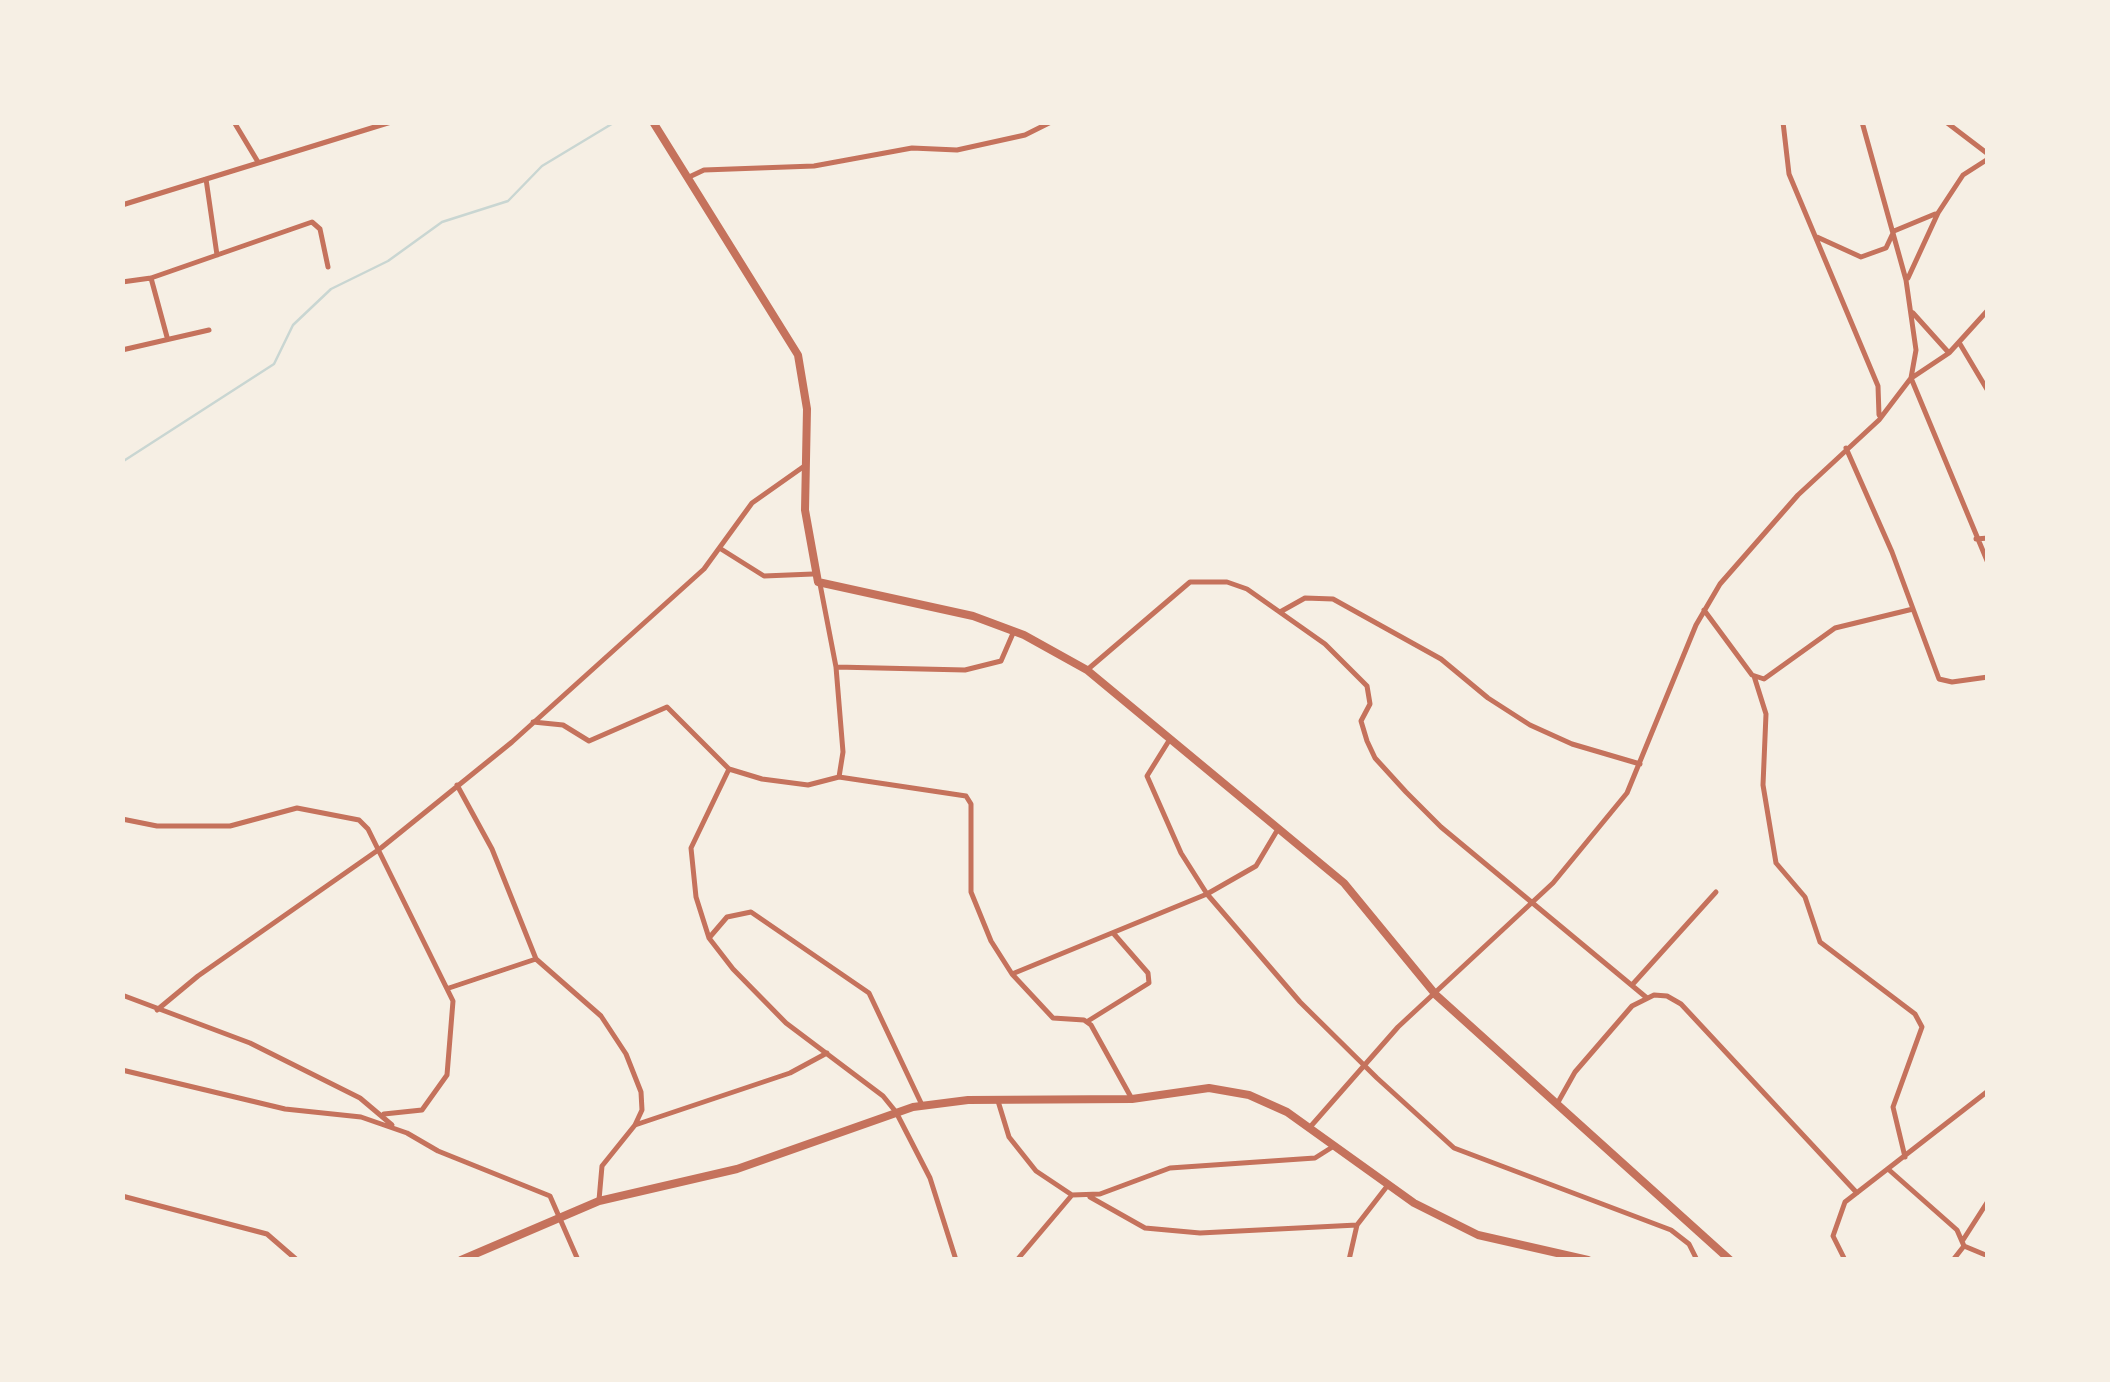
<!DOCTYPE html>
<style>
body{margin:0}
#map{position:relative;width:2110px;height:1382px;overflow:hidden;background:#f6efe4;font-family:"Exo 2",sans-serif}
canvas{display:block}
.frame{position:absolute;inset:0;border:125px solid #f6efe4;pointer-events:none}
</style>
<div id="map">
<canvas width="2110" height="1382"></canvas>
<div class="frame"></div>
</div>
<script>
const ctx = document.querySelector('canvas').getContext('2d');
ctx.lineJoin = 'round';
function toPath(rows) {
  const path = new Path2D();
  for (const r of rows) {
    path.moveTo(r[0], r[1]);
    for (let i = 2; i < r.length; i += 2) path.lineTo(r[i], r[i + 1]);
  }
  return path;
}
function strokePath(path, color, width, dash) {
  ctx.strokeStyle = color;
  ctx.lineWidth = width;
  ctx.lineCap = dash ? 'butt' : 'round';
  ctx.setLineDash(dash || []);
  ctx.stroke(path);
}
strokePath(toPath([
 [122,462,274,364,293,325,331,289,388,261,442,222,508,201,542,166,615,122]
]), '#c9d6d2', 2.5);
strokePath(toPath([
 [234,122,258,162],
 [520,122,543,122],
 [1783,122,1789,174,1878,386,1879,415],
 [1946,122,1988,154],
 [687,178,704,170,814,166,912,148,957,150,1025,135,1051,122],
 [206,179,217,255],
 [122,205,391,122],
 [1817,237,1861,257,1886,248,1894,231,1935,214],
 [151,278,167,337],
 [1908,278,1938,213,1963,175,1988,159],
 [122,282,151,278,312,222,320,229,328,267],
 [1913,313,1949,353,1988,310],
 [1960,344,1988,391],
 [122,350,209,330],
 [1913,377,1949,353],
 [1911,378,1988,563],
 [1846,448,1892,552,1939,679,1952,682,1988,677],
 [1976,539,1988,538],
 [721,549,764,576,813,574],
 [820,584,836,667,965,670,1001,661,1014,631],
 [1704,610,1752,675,1764,679,1835,628,1913,609],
 [1280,612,1305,598,1333,599,1441,659,1488,698,1530,725,1572,744,1640,764],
 [1087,670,1190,582,1227,582,1247,589,1325,644,1367,686,1370,704,1361,721,1367,741,1375,758,1406,792,1441,827,1647,998],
 [1754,676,1766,714,1763,785,1776,863,1805,897,1820,942,1915,1014,1922,1027,1893,1107,1905,1157],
 [533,722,563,725,589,741,667,707,729,769,762,779,808,785,839,777,843,752,836,667],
 [1170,739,1147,776,1181,853,1207,894,1300,1002,1377,1078,1454,1148,1671,1230,1689,1244,1697,1260],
 [729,769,691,848,696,897,709,938,733,969,786,1023,883,1096,896,1112,930,1178,956,1260],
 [839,777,966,796,971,804,971,892,991,941,1012,974],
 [457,785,492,849,536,959,601,1016,626,1054,641,1092,642,1110,635,1125,602,1166,599,1200],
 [122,819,157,826,230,826,297,808,359,820,368,829,453,1001,447,1075,422,1110,384,1114],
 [709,938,727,917,751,912,869,993,922,1105],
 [1632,985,1716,892],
 [449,988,536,959],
 [122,995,250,1043,360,1098,392,1125],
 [157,1010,198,976,381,848,512,742,704,569,752,503,803,467],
 [1088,1021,1149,983,1148,973,1114,934],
 [122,1070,285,1109,361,1117,407,1133,438,1151,550,1196,578,1260],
 [1132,1099,1091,1025,1084,1020,1053,1018,1012,974,1207,894,1256,866,1278,829],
 [998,1101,1009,1137,1036,1171,1072,1195,1100,1194,1170,1168,1315,1158,1334,1146],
 [1557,1104,1575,1072,1632,1006,1654,995,1667,996,1681,1004,1857,1193],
 [635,1125,790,1073,827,1053],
 [1311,1126,1398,1027,1553,883,1627,793,1696,625,1720,584,1798,495,1879,420,1911,378,1916,350,1906,280,1862,122],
 [1888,1169,1957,1230,1964,1246,1953,1260],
 [122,1196,267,1234,297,1260],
 [1090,1197,1145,1228,1200,1233,1357,1225,1388,1185],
 [1963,1240,1988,1201],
 [1964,1246,1988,1256],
 [1017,1260,1072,1195],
 [1349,1260,1357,1225],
 [1845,1260,1833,1236,1845,1202,1988,1091]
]), '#c5725c', 5);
strokePath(toPath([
 [653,122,798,355,807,409,805,510,818,582,973,616,1024,635,1087,670,1344,883,1436,995,1730,1260],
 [461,1260,599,1201,737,1169,913,1107,968,1100,1132,1099,1209,1088,1249,1095,1287,1112,1414,1203,1478,1235,1588,1260]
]), '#c5725c', 8);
</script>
